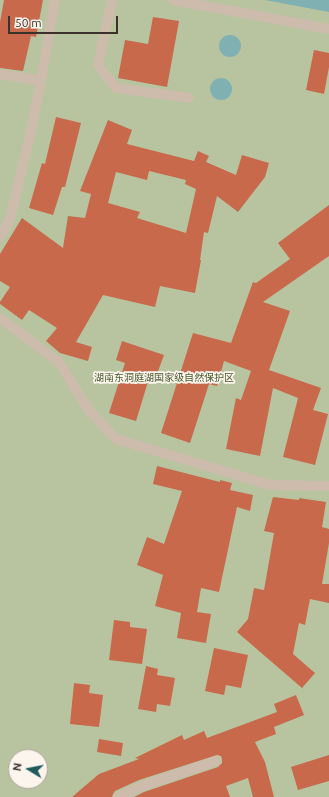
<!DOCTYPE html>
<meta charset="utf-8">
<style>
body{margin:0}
#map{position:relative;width:329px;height:797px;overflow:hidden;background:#f4ebe1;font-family:Ubuntu,sans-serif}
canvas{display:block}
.north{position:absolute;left:8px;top:749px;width:40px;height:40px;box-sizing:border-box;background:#fbf5ee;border:1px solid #aea6a0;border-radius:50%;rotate:280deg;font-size:11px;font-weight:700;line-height:16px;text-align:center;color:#3b302b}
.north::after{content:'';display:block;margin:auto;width:14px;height:18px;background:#1f5a5e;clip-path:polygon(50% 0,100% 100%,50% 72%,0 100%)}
.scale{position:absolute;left:8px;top:16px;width:110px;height:18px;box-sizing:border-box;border:2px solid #3b302b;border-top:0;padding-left:5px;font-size:12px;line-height:14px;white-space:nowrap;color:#3b302b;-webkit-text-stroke:3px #fbf5ee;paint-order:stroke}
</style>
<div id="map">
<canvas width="329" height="797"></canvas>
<div class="north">N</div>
<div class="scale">50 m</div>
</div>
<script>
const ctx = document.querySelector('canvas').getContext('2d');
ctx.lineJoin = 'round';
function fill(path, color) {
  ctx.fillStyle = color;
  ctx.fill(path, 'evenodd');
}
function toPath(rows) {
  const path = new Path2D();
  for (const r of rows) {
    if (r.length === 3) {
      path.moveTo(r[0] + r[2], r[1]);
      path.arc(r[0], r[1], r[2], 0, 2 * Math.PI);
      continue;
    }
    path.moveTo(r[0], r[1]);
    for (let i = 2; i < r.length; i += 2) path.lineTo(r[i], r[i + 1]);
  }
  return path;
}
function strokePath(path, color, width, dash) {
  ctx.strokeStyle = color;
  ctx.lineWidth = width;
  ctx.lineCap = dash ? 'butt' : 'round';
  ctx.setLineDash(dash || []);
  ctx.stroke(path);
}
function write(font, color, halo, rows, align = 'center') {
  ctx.font = font + ' Ubuntu,"Noto Sans SC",sans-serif';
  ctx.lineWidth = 3.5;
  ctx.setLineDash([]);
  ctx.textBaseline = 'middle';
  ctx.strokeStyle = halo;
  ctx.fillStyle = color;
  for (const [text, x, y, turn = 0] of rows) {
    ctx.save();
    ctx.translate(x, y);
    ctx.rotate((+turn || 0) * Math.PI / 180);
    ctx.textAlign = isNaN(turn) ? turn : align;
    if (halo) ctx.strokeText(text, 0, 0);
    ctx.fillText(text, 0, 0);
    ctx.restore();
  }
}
fill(toPath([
 [0,0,329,0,329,797,0,797],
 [16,757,40,757,40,781,16,781]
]), '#b8c4a0');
fill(toPath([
 [265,0,329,0,329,12],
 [230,46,11],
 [221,89,11]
]), '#7fb0b2');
fill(toPath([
 [4,0,43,0,36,37,31,36,23,71,0,68,0,22],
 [153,17,179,21,167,87,118,78,125,40,148,44],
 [314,50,329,53,329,67,324,94,306,90],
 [56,117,81,123,65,187,62,187,53,215,29,208,42,163,45,164],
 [108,120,132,130,127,144,194,161,198,151,209,156,206,162,236,175,242,155,269,163,265,177,238,212,217,196,208,233,204,232,200,260,201,260,195,293,160,286,155,307,103,295,76,342,92,347,88,361,60,353,46,341,57,328,29,310,22,320,0,304,0,302,10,287,0,281,0,254,22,218,63,248,68,216,85,218,91,194,80,191],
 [149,171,186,180,185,184,196,189,186,233,137,218,140,212,108,203,116,172,147,180],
 [329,205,329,256,263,302,290,311,269,370,321,388,313,410,328,414,315,465,283,457,298,398,273,388,260,456,226,449,236,398,241,400,251,371,224,361,217,386,209,384,190,443,161,433,193,333,231,343,253,282,256,283,290,259,278,243],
 [122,341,164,355,157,374,151,372,136,421,109,413,125,363,116,360],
 [157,466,220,482,220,480,232,483,230,490,253,495,250,511,237,507,219,592,201,588,197,612,211,614,206,643,177,638,181,613,155,606,163,575,137,565,147,537,164,544,182,491,153,484],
 [273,497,299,500,299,498,326,502,322,527,329,529,329,543,322,584,329,584,329,603,310,599,305,625,299,623,293,654,315,673,302,688,237,632,248,619,254,588,264,590,274,533,264,531],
 [114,620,130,622,130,627,147,629,142,664,109,660],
 [214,648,248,655,241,688,226,685,224,695,205,691],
 [146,666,158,669,157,675,175,678,170,706,157,704,156,712,138,709],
 [74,683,90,685,89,693,103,695,99,727,70,724],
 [296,695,304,715,274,727,276,734,255,742,265,762,274,797,253,797,248,778,226,786,230,797,134,797,144,792,218,767,222,763,222,759,221,756,217,755,139,780,115,791,113,794,112,797,72,797,99,774,139,759,135,758,182,735,184,740,204,731,207,738,277,712,274,704],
 [99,739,123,743,121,756,97,752],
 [329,755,329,781,298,790,291,767]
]), '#c8694b');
strokePath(toPath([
 [112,0,98,65,116,88,189,98],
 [173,0,329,29],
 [0,74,41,81],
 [0,237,10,219,30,135,41,81,55,0],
 [0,318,59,362,88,409,116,439,270,485,329,486],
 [118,797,142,786,216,761]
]), '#cdbbac', 10);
write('10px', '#4a5a2e', '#fbf5ee', [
 ["湖南东洞庭湖国家级自然保护区",164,378]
]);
</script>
